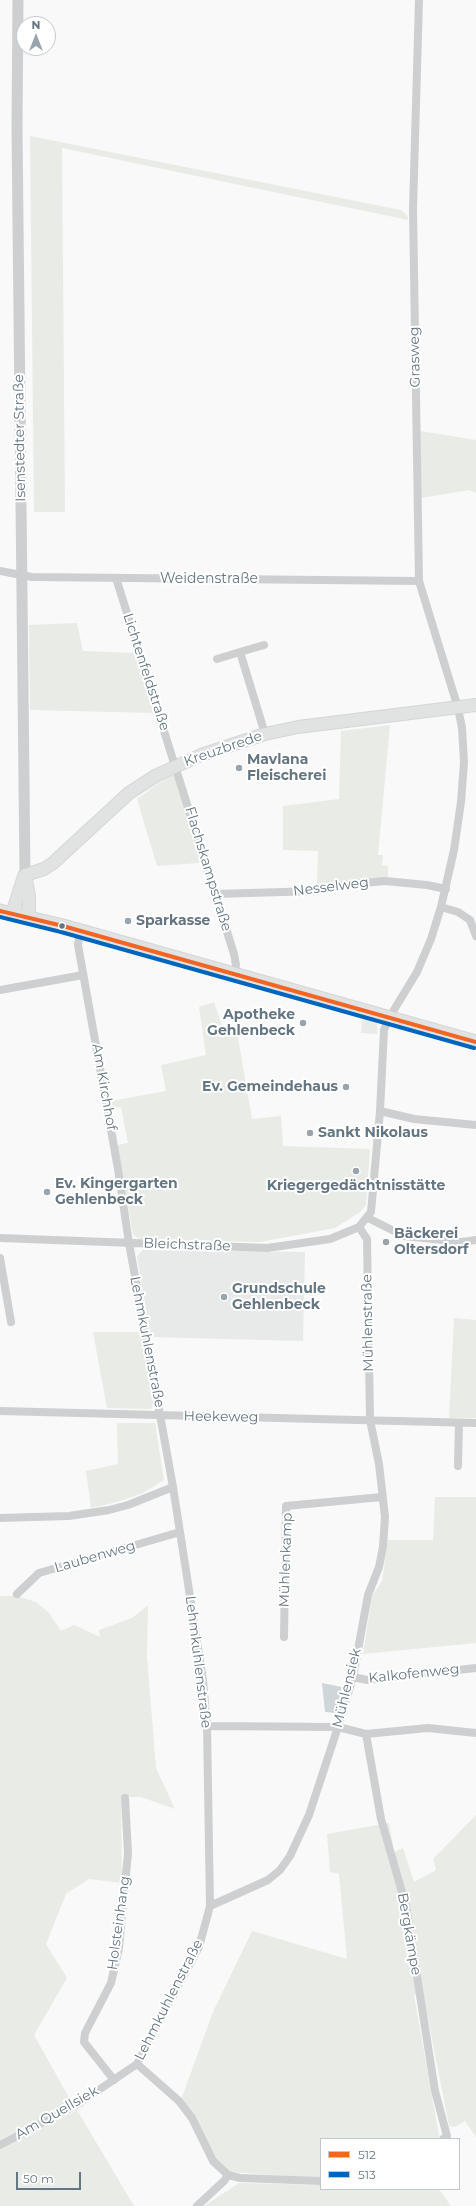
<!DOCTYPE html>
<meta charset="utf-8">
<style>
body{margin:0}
#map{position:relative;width:476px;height:2206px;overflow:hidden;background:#f9f9f9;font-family:Montserrat,sans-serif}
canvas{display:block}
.legend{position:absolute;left:320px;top:2138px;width:140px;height:52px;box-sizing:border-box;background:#fff;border:1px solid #c1c8cd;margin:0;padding:5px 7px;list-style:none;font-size:12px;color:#657683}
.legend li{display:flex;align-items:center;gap:8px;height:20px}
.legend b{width:20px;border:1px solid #c1c8cd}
.north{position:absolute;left:16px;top:16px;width:40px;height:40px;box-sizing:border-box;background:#fff;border:1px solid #c1c8cd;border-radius:50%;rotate:0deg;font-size:11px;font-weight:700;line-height:16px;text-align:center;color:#657683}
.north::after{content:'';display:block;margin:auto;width:14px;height:18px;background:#99a4ac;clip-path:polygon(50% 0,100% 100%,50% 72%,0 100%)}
.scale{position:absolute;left:16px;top:2172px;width:65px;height:18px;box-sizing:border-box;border:2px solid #657683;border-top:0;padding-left:5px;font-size:12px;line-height:14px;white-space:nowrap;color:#657683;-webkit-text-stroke:3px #fff;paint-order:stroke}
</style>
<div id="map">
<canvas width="476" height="2206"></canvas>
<ul class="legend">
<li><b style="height:5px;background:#f26522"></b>512</li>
<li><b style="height:5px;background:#0065bd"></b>513</li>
</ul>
<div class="north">N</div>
<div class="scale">50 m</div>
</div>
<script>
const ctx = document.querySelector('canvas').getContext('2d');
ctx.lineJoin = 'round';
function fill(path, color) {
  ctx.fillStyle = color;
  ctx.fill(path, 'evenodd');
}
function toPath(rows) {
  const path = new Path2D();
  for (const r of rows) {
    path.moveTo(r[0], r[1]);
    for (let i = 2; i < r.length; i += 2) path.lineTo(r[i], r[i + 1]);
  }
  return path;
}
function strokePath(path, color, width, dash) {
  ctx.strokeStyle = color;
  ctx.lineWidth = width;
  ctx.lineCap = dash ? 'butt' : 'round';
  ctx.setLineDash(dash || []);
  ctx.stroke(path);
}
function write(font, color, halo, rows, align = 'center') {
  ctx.font = font + ' Montserrat,sans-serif';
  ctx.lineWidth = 4;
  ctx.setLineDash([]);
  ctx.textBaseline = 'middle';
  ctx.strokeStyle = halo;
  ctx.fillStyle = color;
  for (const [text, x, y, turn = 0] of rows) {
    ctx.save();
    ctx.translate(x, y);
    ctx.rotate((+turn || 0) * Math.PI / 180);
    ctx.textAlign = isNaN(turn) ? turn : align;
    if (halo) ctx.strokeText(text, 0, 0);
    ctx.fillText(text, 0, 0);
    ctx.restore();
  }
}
fill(toPath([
 [142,1250,305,1252,303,1341,151,1337,137,1257]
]), '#e8e9e9');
fill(toPath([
 [30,136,401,210,407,215,408,220,62,148,65,512,34,512],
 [420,431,476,440,476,493,469,490,421,498],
 [77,623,83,651,135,653,155,713,30,710,29,625],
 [390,725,378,855,383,855,382,865,388,866,388,879,317,887,318,851,283,850,283,806,339,799,341,731],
 [170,775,175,776,202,860,198,863,157,866,137,799],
 [214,1002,222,1026,236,1026,252,1119,281,1116,283,1146,370,1149,366,1205,360,1212,335,1228,260,1242,139,1239,133,1234,117,1145,128,1143,121,1107,111,1108,110,1101,166,1091,161,1065,206,1055,199,1007],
 [366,1019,377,1023,377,1034,361,1033,362,1021],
 [454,1318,476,1320,476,1418,449,1418],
 [93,1332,143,1332,153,1403,151,1409,107,1408],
 [117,1423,155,1423,164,1480,143,1493,117,1502,91,1508,86,1471,118,1464],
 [435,1497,476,1497,476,1643,363,1654,372,1596,382,1581,388,1540,433,1540],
 [0,1596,17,1596,36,1602,49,1613,61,1631,74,1625,100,1637,99,1630,132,1618,148,1605,147,1657,156,1768,175,1809,141,1797,121,1797,122,1883,89,1879,66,1894,46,1944,67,1978,34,2035,72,2103,0,2140],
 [476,1815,476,2137,465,2121,455,2127,449,2126,423,1993,414,1995,439,2136,436,2139,321,2139,321,2178,229,2172,214,2157,182,2097,213,2012,252,1931,347,1959,339,1874,330,1872,327,1834,389,1823,394,1852,403,1848,414,1882,436,1870,433,1859],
 [77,2110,134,2206,0,2206,0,2149],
 [239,2183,321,2185,321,2189,439,2189,451,2206,204,2206]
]), '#e8ebe6');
fill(toPath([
 [322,1683,342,1687,336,1713,325,1712]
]), '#ced6d9');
const secondary = toPath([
 [25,875,44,869,53,863,129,793,157,775,201,755,265,734,298,727,476,705],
 [25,875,29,896,29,918],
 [12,914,24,876]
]);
const primary = toPath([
 [0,911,63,926,476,1042]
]);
strokePath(secondary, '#d5d6d7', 14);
strokePath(primary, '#d5d6d7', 15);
strokePath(toPath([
 [0,571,32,577,419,581],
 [116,578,234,954,236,965,234,974],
 [240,652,264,645],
 [217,659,240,652,265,734],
 [216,894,316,891,343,885,385,881,427,885,446,889],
 [441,907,458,912,470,920,476,936],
 [0,990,83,975],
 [380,1111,414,1119,476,1125],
 [368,1218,404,1236,462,1242,476,1240],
 [0,1238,267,1248,330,1239,359,1227,371,1212,380,1111,384,1030,389,1018,417,972,431,939,441,907,454,850,461,802,464,762,462,728,458,708,419,581,413,209,419,0],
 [0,1258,11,1322],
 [0,1411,476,1423],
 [458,1466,459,1423],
 [0,1518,69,1516,109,1510,128,1505,173,1487],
 [17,1594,39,1573,180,1532],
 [284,1637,286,1506,382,1497],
 [353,1677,367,1680,476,1668],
 [207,1726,338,1727,366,1734,428,1728,476,1733],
 [366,1734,381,1819,406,1906,435,2091,447,2136,443,2139],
 [210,1906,268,1880,280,1870,290,1856,309,1815,338,1727,353,1677,368,1595,379,1567,383,1547,385,1517,379,1464,370,1420,367,1239,359,1227],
 [137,2064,179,2101,192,2118,213,2161,228,2175,240,2178,321,2181],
 [114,2080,84,2042,85,2033,111,1983,119,1948,128,1853,125,1798],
 [0,2145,78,2104,137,2064,199,1947,210,1906,207,1726,203,1680,173,1487,129,1243,118,1169,78,945,80,931],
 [197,2206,224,2181,228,2175]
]), '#cecfd0', 8);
strokePath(toPath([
 [18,0,17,128,25,875]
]), '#cecfd0', 11);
strokePath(secondary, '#e1e2e2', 12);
strokePath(primary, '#e1e2e2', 13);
strokePath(toPath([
 [0,911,63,926,476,1042]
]), '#f26522', 4);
strokePath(toPath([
 [0,917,61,932,474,1048]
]), '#0065bd', 4);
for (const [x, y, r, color] of [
 [239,768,4,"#99a4ac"],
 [128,921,4,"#99a4ac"],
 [62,926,3.5,"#657683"],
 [303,1023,4,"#99a4ac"],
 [346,1087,4,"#99a4ac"],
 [310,1133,4,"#99a4ac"],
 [356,1171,4,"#99a4ac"],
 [47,1192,4,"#99a4ac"],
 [386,1242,4,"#99a4ac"],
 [224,1297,4,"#99a4ac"]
]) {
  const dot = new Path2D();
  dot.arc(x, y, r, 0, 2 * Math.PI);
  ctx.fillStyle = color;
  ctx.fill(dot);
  strokePath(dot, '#fff', 1.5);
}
write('14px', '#657683', '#fff', [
 ["Grasweg",415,357,-91],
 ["Isenstedter Straße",20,438,-91],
 ["Weidenstraße",209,579],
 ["Lichtenfeldstraße",146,672,72],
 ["Kreuzbrede",223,749,-19],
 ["Flachskampstraße",208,869,73],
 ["Nesselweg",331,887,-7],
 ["Am Kirchhof",104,1087,80],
 ["Bleichstraße",187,1245,2],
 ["Mühlenstraße",368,1323,-91],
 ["Lehmkuhlenstraße",147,1342,79],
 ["Heekeweg",221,1417,1],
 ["Laubenweg",95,1557,-16],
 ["Mühlenkamp",286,1560,-88],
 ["Lehmkuhlenstraße",198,1662,83],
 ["Kalkofenweg",414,1674,-6],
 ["Mühlensiek",347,1688,-76],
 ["Holsteinhang",119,1923,-82],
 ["Bergkämpe",409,1934,80],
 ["Lehmkuhlenstraße",169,2000,-63],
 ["Am Quellsiek",57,2113,-30]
]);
write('bold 14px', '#657683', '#fff', [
 ["Mavlana",247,760],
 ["Fleischerei",247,776],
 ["Sparkasse",136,921],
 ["Apotheke",295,1015,"right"],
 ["Gehlenbeck",295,1031,"right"],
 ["Ev. Gemeindehaus",338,1087,"right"],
 ["Sankt Nikolaus",318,1133],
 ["Ev. Kingergarten",55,1184],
 ["Gehlenbeck",55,1200],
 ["Kriegergedächtnisstätte",356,1186,"center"],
 ["Bäckerei",394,1234],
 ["Oltersdorf",394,1250],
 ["Grundschule",232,1289],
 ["Gehlenbeck",232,1305]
], 'left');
</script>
